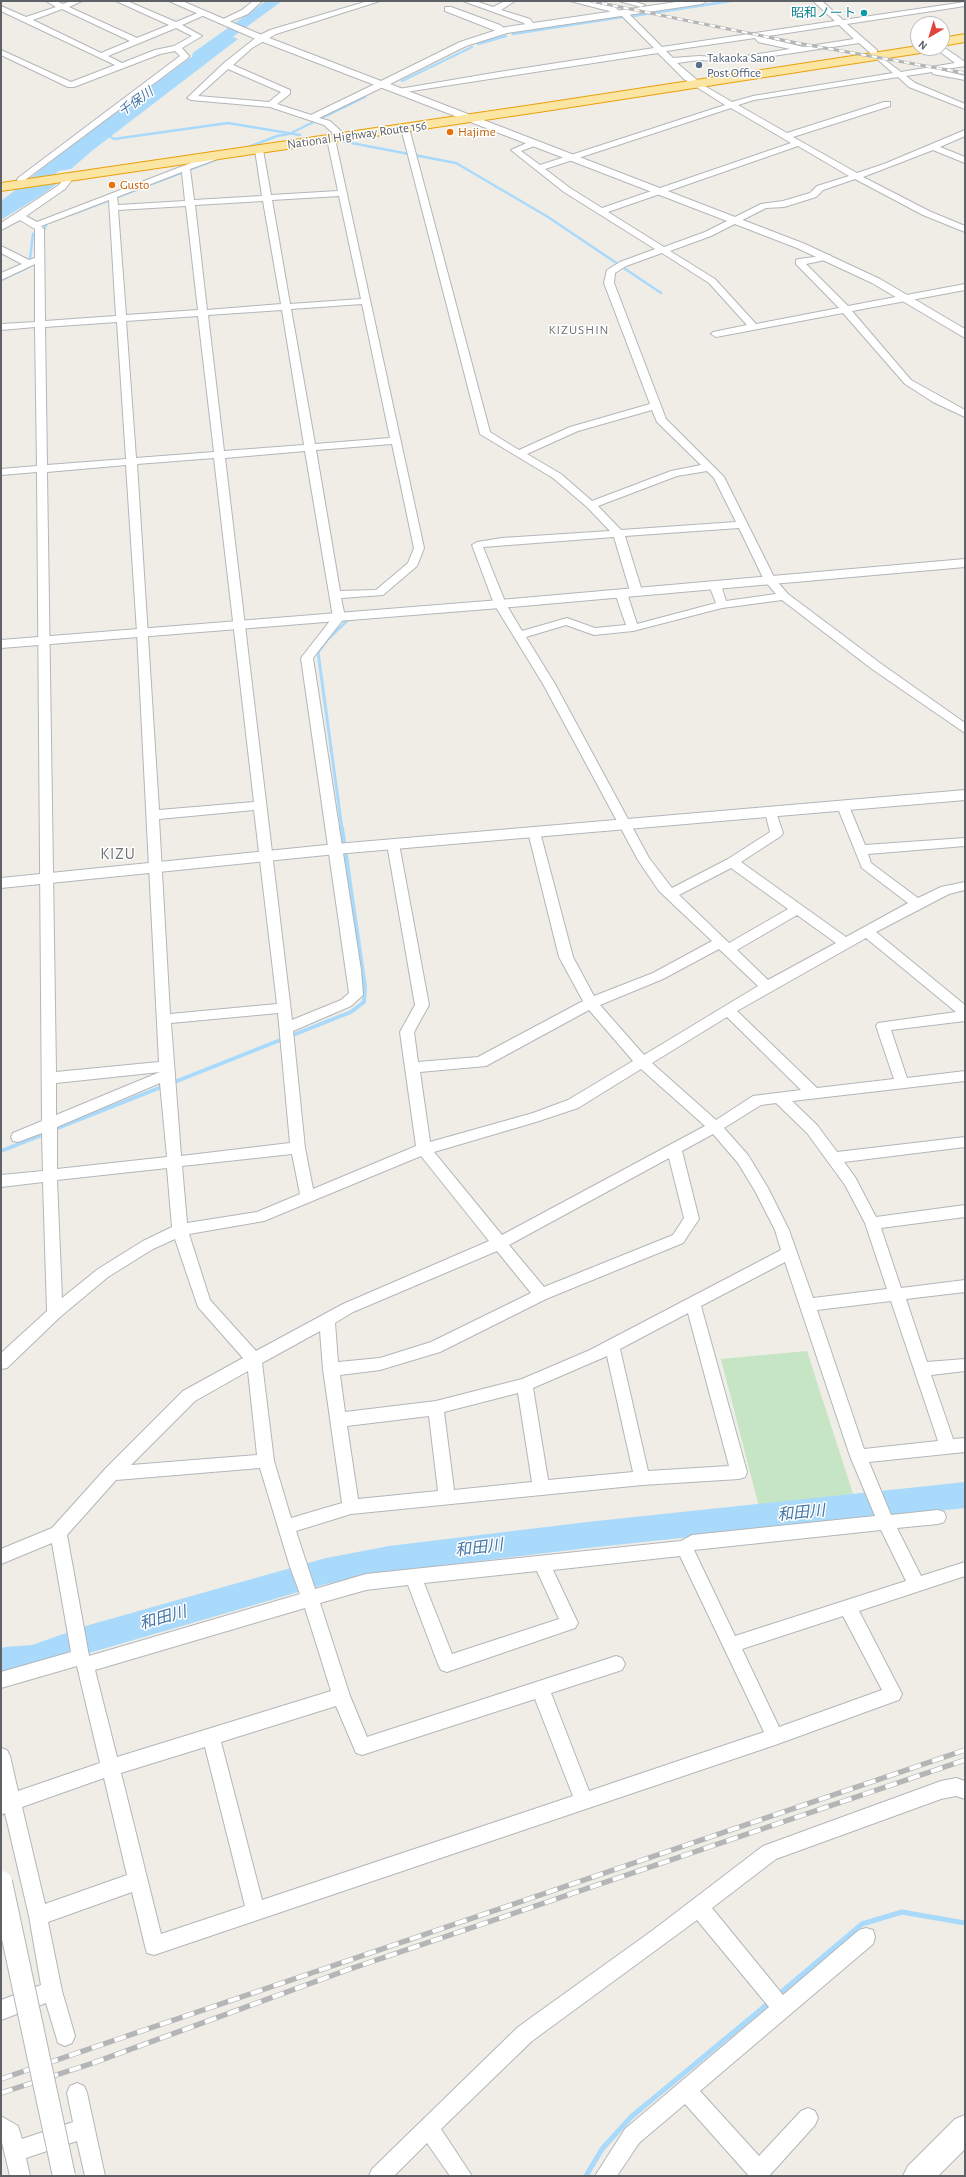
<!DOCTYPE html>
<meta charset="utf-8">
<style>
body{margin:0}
#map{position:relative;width:966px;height:2177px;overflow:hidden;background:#efede6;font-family:"Alegreya Sans",sans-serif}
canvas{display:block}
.frame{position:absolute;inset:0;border:2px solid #5e6166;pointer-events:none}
.north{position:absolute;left:910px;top:16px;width:40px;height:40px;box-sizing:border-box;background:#fff;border:1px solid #bfc0c2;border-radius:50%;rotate:218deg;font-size:11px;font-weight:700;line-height:16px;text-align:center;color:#5e6166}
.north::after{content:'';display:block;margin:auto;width:14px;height:18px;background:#e2433a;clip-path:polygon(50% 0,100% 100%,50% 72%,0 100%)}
</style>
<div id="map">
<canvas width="966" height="2177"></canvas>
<div class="frame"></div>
<div class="north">N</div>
</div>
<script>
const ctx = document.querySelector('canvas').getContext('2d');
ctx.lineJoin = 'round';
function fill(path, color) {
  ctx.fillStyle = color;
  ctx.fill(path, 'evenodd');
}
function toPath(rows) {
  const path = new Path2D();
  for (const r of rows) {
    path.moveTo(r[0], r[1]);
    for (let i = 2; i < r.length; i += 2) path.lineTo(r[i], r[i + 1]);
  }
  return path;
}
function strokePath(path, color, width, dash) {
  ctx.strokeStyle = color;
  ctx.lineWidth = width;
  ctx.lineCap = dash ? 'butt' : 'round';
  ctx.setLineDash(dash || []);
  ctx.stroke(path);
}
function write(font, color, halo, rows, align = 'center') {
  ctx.font = font + ' "Alegreya Sans","Noto Sans JP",sans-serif';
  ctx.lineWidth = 3;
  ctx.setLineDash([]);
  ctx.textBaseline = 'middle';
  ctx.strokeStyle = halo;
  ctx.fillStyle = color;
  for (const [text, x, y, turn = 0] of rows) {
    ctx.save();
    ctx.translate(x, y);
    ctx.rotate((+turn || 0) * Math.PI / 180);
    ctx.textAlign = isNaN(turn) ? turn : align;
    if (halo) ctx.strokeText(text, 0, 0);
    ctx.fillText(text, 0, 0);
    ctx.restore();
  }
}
fill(toPath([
 [807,1351,854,1497,759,1507,721,1359]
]), '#c5e5c4');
fill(toPath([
 [224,33,238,39,93,150,71,169,34,175,70,146],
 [58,183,43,194,1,220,1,202,19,188]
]), '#aadafb');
strokePath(toPath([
 [633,16,731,1],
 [513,34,622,17],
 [478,44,506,36],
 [402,81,472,47],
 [106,134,114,139,228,123,300,135],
 [341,141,456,163,548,217,661,293],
 [246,148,277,136,289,134,365,97],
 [70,215,223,157],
 [1,280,29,267,33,234,44,230,47,223,51,221]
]), '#aadafb', 2.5);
strokePath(toPath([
 [342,829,318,652,327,640,348,620]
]), '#aadafb', 3);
strokePath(toPath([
 [172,1083,351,1012,364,1002,365,987,342,828],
 [53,1130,164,1086],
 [1,1151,47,1133]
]), '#aadafb', 4);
strokePath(toPath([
 [778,1995,862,1924,902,1912,965,1923],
 [586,2176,602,2149,631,2117,770,2002]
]), '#aadafb', 5);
fill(toPath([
 [266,1,282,1,204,58,194,58,192,55,194,52,266,1],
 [74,146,79,148,82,151,79,154,20,203,1,213,1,201,69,148,74,146],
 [965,1482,965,1508,587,1548,389,1572,326,1584,89,1653,32,1673,5,1675,1,1674,1,1648,5,1647,32,1645,89,1625,326,1558,389,1546,587,1522,965,1482]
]), '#aadafb');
const minor = toPath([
 [46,1,56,1,63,4,71,1,82,1,69,7,137,38,169,25,116,1,127,1,176,22,200,12,207,14,182,25,202,36,182,48,189,56,188,58,21,183,17,180,18,178,180,56,175,51,160,54,74,87,68,87,1,55,1,50,71,82,115,65,1,11,1,6,26,17,56,7,46,1],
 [62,9,130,41,101,53,33,20,62,9],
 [176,28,192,36,174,46,155,50,122,63,108,56,176,28],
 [253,1,262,1,248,14,224,24,217,22,242,10,253,1],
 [368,1,380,1,276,34,252,48,233,65,290,90,290,94,277,104,311,115,379,82,385,82,385,86,319,118,330,121,342,132,342,136,336,136,324,125,270,107,191,100,187,98,224,63,258,36,270,30,368,1],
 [228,69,281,92,269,102,198,96,228,69],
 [463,1,475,1,493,7,505,1,515,1,501,10,530,19,535,26,528,28,524,23,463,1],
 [570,1,585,1,615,7,620,12,626,11,662,47,835,21,813,1,822,1,843,20,965,2,965,6,847,24,877,50,877,54,901,72,955,63,935,48,942,46,965,62,965,66,940,70,965,76,965,80,933,74,932,72,906,76,915,83,965,104,965,109,909,87,898,77,754,100,738,105,787,133,884,102,890,102,890,106,793,137,857,173,884,164,965,130,965,136,940,147,965,157,965,163,933,150,863,177,929,211,965,226,965,232,923,215,855,179,823,190,816,197,784,207,766,208,711,236,670,251,715,279,756,324,839,308,796,264,796,260,799,259,830,255,830,259,806,264,848,306,965,284,965,290,852,311,911,380,965,410,965,417,933,402,905,384,843,313,716,337,711,334,713,332,747,325,709,283,662,253,626,266,615,273,614,283,666,419,724,477,775,579,788,594,880,663,965,723,965,733,872,669,782,600,722,608,633,631,594,635,566,625,526,637,555,684,649,858,672,888,728,859,770,832,765,812,771,808,775,809,783,833,781,836,741,862,846,937,908,903,862,868,837,806,839,803,847,803,849,806,865,845,965,838,965,846,868,854,871,863,918,898,941,887,965,882,965,890,949,894,876,932,965,1005,965,1021,891,1030,907,1078,965,1071,965,1081,792,1101,817,1125,837,1152,965,1137,965,1147,844,1162,855,1177,876,1217,965,1205,965,1217,881,1228,901,1288,965,1280,965,1292,906,1299,927,1362,965,1359,965,1371,931,1375,953,1439,965,1438,965,1452,869,1462,891,1515,938,1510,944,1512,946,1517,944,1522,938,1524,897,1528,921,1576,965,1562,965,1576,859,1611,902,1694,899,1700,893,1702,775,1745,154,1955,147,1953,145,1946,132,1892,48,1922,62,1991,75,2036,72,2043,65,2046,58,2043,46,2003,1,2020,1,2000,41,1985,29,1916,5,1813,1,1815,1,1748,7,1750,10,1756,18,1791,100,1763,77,1666,1,1688,1,1672,71,1652,52,1543,1,1564,1,1549,52,1528,106,1468,183,1391,243,1358,198,1307,175,1239,153,1249,108,1277,60,1317,7,1368,1,1369,1,1353,47,1311,43,1182,1,1187,1,1175,43,1171,42,1133,18,1142,13,1141,11,1137,13,1133,42,1121,37,472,1,475,1,469,37,466,35,327,1,330,1,324,35,322,35,264,1,280,1,273,22,264,1,253,1,246,29,260,35,258,35,229,20,220,1,230,1,223,59,185,67,175,74,177,65,189,26,216,37,222,217,153,221,156,220,158,190,169,194,200,262,196,255,150,259,147,263,150,271,195,338,191,327,139,331,136,335,139,424,548,417,566,383,595,341,598,345,617,313,658,361,970,363,995,351,1006,293,1031,305,1148,313,1189,416,1146,400,1032,415,1005,387,844,389,841,397,841,399,844,429,1005,414,1032,418,1062,478,1057,583,1001,559,957,528,832,530,829,538,829,540,832,573,957,594,996,653,973,712,941,659,891,638,860,543,684,494,604,472,545,477,542,502,538,610,531,587,507,553,478,480,434,401,128,405,125,409,128,490,432,519,450,570,427,650,404,604,283,607,270,620,262,655,249,564,192,511,150,531,141,537,141,537,145,521,151,540,165,725,105,684,79,658,53,399,93,395,91,399,89,499,72,654,48,620,14,613,15,609,11,570,1],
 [839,25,854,39,803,47,762,37,839,25],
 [755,38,758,42,790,49,733,58,699,56,673,58,666,51,755,38],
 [859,43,893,73,753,96,732,102,703,85,677,63,699,60,733,62,859,43],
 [731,108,791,143,602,208,570,188,545,169,731,108],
 [798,146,849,176,817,186,810,193,783,201,761,204,705,232,664,247,608,212,798,146],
 [182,172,185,201,118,205,117,197,182,172],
 [339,196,361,299,290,304,272,200,339,196],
 [109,200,116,316,45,321,44,229,41,226,109,200],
 [263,201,281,304,207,310,195,205,263,201],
 [186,206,198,310,126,315,118,210,186,206],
 [362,304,390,438,315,444,291,309,362,304],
 [282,310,304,445,224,451,208,315,282,310],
 [198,316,214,452,136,458,126,321,198,316],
 [117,322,126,459,47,465,45,327,117,322],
 [652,410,657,422,701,465,671,471,592,501,561,474,527,454,578,431,652,410],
 [392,444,414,548,408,563,376,590,340,591,316,450,392,444],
 [305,451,333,617,301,658,349,993,341,1000,292,1020,225,458,305,451],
 [214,458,254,802,159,810,137,464,214,458],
 [126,465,137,632,159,1062,56,1072,47,472,126,465],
 [707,471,714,478,736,522,621,530,598,506,677,476,707,471],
 [739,528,764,580,776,594,726,601,721,585,715,582,709,585,716,603,637,624,627,593,621,590,615,593,626,625,595,628,567,618,522,631,506,604,483,547,614,537,630,591,636,594,642,591,625,536,739,528],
 [254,810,277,1004,170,1014,159,819,254,810],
 [731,868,788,909,729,943,679,895,731,868],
 [797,915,836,943,768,980,737,950,797,915],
 [866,938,956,1012,878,1023,876,1026,894,1079,817,1088,737,1011,866,938],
 [719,949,758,986,644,1055,600,1005,663,979,719,949],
 [589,1010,633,1061,568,1100,533,1113,430,1142,420,1072,486,1066,589,1010],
 [278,1013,290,1143,181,1156,171,1023,278,1013],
 [727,1017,801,1090,753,1096,716,1120,652,1063,727,1017],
 [641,1069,705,1126,502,1235,434,1152,536,1122,578,1108,641,1069],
 [160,1072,56,1115,56,1083,160,1072],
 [160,1083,167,1157,57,1169,57,1127,160,1083],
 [776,1103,807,1133,845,1185,865,1223,887,1289,813,1298,789,1230,768,1188,748,1155,724,1128,761,1105,776,1103],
 [713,1134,738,1163,755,1191,775,1230,781,1250,590,1350,522,1379,436,1401,345,1412,340,1375,380,1370,440,1352,546,1299,683,1243,699,1219,682,1151,713,1134],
 [292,1154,300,1194,257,1212,187,1223,182,1166,292,1154],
 [421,1156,489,1241,343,1304,256,1351,210,1300,189,1234,264,1221,421,1156],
 [669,1158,684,1218,673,1235,544,1287,509,1245,669,1158],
 [167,1168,172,1227,143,1241,98,1269,62,1298,57,1180,167,1168],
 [497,1251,531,1293,431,1342,380,1358,338,1362,335,1323,353,1312,497,1251],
 [785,1262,850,1456,875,1516,692,1535,681,1541,366,1574,315,1589,296,1531,351,1514,642,1485,739,1479,745,1477,747,1472,701,1306,785,1262],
 [891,1301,938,1441,864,1449,817,1310,891,1301],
 [688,1313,729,1466,648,1471,620,1349,688,1313],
 [320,1331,323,1369,342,1503,291,1518,274,1461,262,1363,320,1331],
 [607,1356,633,1472,548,1480,533,1388,607,1356],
 [248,1371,257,1455,131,1465,195,1401,248,1371],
 [518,1393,532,1482,454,1490,444,1412,518,1393],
 [429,1416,438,1491,358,1499,347,1426,429,1416],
 [260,1468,290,1567,300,1594,89,1656,67,1535,116,1480,260,1468],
 [881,1530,906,1581,735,1636,694,1550,881,1530],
 [680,1556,764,1732,589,1791,551,1693,622,1670,625,1664,622,1658,616,1656,367,1737,350,1696,320,1603,366,1590,408,1585,438,1664,441,1670,447,1672,575,1628,578,1623,553,1570,680,1556],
 [537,1571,559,1619,452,1654,424,1583,537,1571],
 [305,1608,331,1691,117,1757,95,1670,305,1608],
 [843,1616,882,1690,779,1727,742,1649,843,1616],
 [535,1699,573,1796,262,1900,221,1742,336,1706,356,1753,362,1755,535,1699],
 [205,1747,245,1906,161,1934,121,1773,205,1747],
 [104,1778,127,1875,45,1904,22,1807,104,1778],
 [619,1,633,1,645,5,641,7,619,1],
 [445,7,451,7,500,25,508,31,501,33,445,11,445,7],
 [956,1778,965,1781,965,1799,956,1796,941,1799,776,1859,712,1908,783,1995,859,1930,866,1928,873,1930,875,1937,873,1944,700,2091,759,2156,801,2111,808,2108,815,2111,818,2118,815,2125,769,2176,749,2176,685,2104,639,2143,617,2176,595,2176,625,2129,769,2007,697,1920,532,2041,441,2129,472,2176,450,2176,427,2143,394,2176,369,2176,372,2169,518,2027,653,1930,763,1846,941,1781,956,1778],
 [77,2083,84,2086,87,2093,105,2176,85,2176,77,2141,26,2158,30,2176,10,2176,1,2138,1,2116,18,2126,22,2139,73,2122,67,2093,70,2086,77,2083]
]);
const tertiary = toPath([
 [169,1,182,1,264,36,381,81,460,42,506,27,683,1,707,1,702,4,507,33,466,46,390,84,805,244,880,279,965,329,965,338,872,283,797,248,258,40,169,1],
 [965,559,965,567,500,608,1,648,1,640,500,600,965,559],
 [965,790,965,800,336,854,1,888,1,878,336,844,965,790]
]);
const secondary = toPath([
 [965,2115,965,2149,938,2176,903,2176,908,2166,955,2119,965,2115]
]);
const trunk = toPath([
 [965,34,965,42,942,46,942,38,965,34],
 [918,46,918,48,933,48,927,52,539,112,1,191,1,183,539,104,918,46]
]);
strokePath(minor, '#b3b6ba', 2);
strokePath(tertiary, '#b3b6ba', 2);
strokePath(secondary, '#b5b8bd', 2);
strokePath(trunk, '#eba00b', 2);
fill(minor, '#fff');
fill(tertiary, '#fff');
fill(secondary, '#fff');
fill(trunk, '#fae5a2');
const railFar1 = toPath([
 [591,1,797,43,965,73]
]);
const rail = toPath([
 [1,2079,965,1750],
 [1,2093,93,2063,347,1970,965,1760]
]);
strokePath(railFar1, '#b4b5b6', 3);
strokePath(rail, '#b4b5b6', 5.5);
strokePath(railFar1, '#fff', 2, [5.5]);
strokePath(rail, '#fff', 4, [12]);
const tertiaryBridge = toPath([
 [1,1882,64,2176]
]);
strokePath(tertiaryBridge, '#b3b6ba', 24, []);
strokePath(tertiaryBridge, '#fff', 22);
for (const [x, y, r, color] of [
 [864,13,4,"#0f9aa8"],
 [699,65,4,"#5c6f8a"],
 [450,132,4,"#e8710a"],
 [112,185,4,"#e8710a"]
]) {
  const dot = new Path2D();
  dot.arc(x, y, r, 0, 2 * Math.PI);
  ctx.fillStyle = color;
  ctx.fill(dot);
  strokePath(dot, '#fff', 1.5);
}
write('13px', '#0d838f', '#fff', [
 ["昭和ノート",856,13]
], 'right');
write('13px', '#4e5e75', '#fff', [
 ["Takaoka Sano",707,58],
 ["Post Office",707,73]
], 'left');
write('italic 13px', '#4475a5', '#fff', [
 ["千保川",136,102,-36]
]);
write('13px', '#c56008', '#fff', [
 ["Hajime",458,132],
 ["Gusto",120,185]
], 'left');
write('13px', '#5e6166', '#fff', [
 ["National Highway Route 156",357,135,-8]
]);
ctx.letterSpacing = '1px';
write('13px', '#6f7378', '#fff', [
 ["KIZUSHIN",579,330]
]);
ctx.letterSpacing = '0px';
ctx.letterSpacing = '1px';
write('16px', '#6f7378', '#fff', [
 ["KIZU",118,854]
]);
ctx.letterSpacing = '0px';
write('italic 16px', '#4475a5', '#fff', [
 ["和田川",801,1513,-6],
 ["和田川",479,1548,-7],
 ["和田川",163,1618,-16]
]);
</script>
